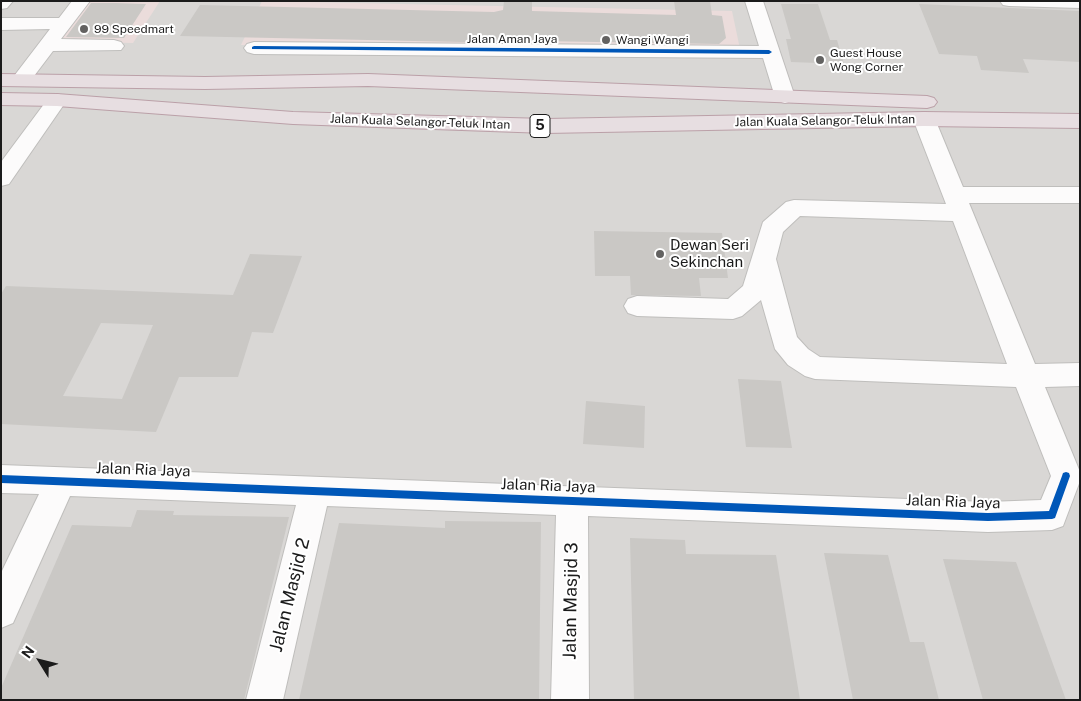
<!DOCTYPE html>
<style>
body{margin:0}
#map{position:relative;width:1081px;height:701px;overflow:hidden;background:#eae7e4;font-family:"Public Sans",sans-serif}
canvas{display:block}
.frame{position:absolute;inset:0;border:2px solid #1b1b1b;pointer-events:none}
.north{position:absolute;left:15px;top:636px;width:50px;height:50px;-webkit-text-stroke:4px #fff;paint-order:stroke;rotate:306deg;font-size:14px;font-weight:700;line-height:20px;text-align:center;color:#1b1b1b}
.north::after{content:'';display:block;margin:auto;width:18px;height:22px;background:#1b1b1b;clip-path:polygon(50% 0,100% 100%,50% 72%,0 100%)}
</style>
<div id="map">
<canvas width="1081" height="701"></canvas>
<div class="frame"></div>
<div class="north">N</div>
</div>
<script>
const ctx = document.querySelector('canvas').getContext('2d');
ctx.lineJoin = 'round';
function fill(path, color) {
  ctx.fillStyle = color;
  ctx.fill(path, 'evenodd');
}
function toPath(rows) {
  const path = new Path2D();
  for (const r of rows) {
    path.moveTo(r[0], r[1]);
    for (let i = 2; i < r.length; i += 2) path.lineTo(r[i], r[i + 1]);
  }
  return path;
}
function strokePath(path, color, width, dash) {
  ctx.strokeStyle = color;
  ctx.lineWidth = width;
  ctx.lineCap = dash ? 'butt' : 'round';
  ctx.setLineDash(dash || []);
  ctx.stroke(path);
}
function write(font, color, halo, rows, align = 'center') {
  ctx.font = font + ' "Public Sans",sans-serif';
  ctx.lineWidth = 4;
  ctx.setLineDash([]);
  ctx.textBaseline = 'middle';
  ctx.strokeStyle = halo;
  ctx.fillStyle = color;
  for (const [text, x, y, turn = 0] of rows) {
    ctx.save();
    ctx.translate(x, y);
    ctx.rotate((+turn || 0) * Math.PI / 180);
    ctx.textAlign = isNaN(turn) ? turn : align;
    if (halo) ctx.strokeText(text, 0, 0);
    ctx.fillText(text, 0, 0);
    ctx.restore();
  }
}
fill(toPath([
 [1,1,1080,1,1080,700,1,700]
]), '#d9d7d5');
fill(toPath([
 [87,1,160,1,133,43,56,41],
 [262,1,732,11,740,49,241,45]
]), '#ebdcdb');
fill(toPath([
 [504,1,532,1,532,11,676,15,674,1,710,1,712,15,722,16,726,38,719,44,476,40,475,42,461,42,180,36,200,5,494,12,503,10],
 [91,3,116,3,146,4,124,38,66,37],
 [781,4,818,4,830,40,837,40,844,64,791,62,786,39,791,39],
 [919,4,1080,11,1080,62,1023,59,1029,73,981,70,977,56,939,54],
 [594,231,722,233,728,278,699,278,701,296,631,295,630,276,595,276],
 [250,254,302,256,273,333,252,332,238,377,179,377,156,432,1,424,1,294,6,286,233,295],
 [101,323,153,325,122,399,63,396],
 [738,379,781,381,792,448,746,447],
 [586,401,645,406,644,448,583,444],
 [137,510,174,511,173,515,289,517,244,700,1,700,1,688,72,525,131,527],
 [445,521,541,522,539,700,299,700,339,523,445,528],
 [630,538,685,540,686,554,776,555,800,700,634,700],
 [824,553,888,555,910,642,924,642,939,700,853,700],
 [943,559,1016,562,1066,700,983,700]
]), '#cac8c5');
const minor = toPath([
 [1,1,13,1,7,8,1,9,1,1],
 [72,1,90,1,61,39,114,40,121,42,124,46,121,50,53,51,28,84,21,86,14,84,11,80,50,29,1,30,1,18,59,18,72,1],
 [745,1,763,1,795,97,792,101,785,103,778,101,775,97,763,58,254,54,247,52,244,48,247,44,254,42,759,46,745,1],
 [1000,1,1080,1,1080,8,1009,6,1003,5,1000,1],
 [57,94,64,96,67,100,9,184,1,186,1,162,50,96,57,94],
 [924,112,931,114,935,119,963,187,1080,187,1080,203,969,203,1035,364,1080,363,1080,386,1045,387,1080,472,1080,481,1063,526,1052,530,988,532,588,516,589,700,551,700,556,515,327,506,283,700,246,700,296,505,70,496,13,623,1,628,1,573,39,494,1,493,1,465,988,502,1041,500,1051,476,1016,387,815,379,805,376,788,365,775,349,761,300,742,316,733,319,637,316,628,313,624,306,628,299,637,296,728,299,743,286,763,222,786,202,794,200,946,204,913,119,917,114,924,112],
 [800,216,953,221,1007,364,820,357,808,349,797,337,776,259,783,232,800,216]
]);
const highway = toPath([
 [1,74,205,77,368,74,927,96,934,98,937,102,934,106,927,108,368,86,205,89,1,86,1,74],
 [1,93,57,94,293,112,546,119,924,112,1080,114,1080,128,924,126,546,133,293,124,57,106,1,105,1,93]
]);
strokePath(minor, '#bfbebc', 2);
strokePath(highway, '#bba0a8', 2);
fill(minor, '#fcfbfb');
fill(highway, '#e7dee1');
fill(toPath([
 [254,46,769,50,772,52,769,54,252,49,252,47,254,46],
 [1066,472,1069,473,1070,476,1055,518,1052,519,988,521,1,483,1,475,988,513,1049,511,1062,476,1063,473,1066,472]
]), '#0057b8');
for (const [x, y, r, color] of [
 [84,29,5,"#636261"],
 [606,40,5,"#636261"],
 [820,60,5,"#636261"],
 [660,254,5,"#636261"]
]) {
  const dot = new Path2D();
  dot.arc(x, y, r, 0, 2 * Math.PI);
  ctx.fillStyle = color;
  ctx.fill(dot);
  strokePath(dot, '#fff', 2);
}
write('12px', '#1b1b1b', '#fff', [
 ["99 Speedmart",94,29],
 ["Wangi Wangi",616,40],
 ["Guest House",830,53],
 ["Wong Corner",830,67]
], 'left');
write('12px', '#1b1b1b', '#fff', [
 ["Jalan Aman Jaya",512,39],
 ["Jalan Kuala Selangor-Teluk Intan",825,121,-1],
 ["Jalan Kuala Selangor-Teluk Intan",420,122,2]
]);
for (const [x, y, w] of [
 [540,126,20]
]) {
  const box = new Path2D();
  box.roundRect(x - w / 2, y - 11.5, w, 23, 4);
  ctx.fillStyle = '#fff';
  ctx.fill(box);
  strokePath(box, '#1b1b1b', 1);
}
write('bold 14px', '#1b1b1b', null, [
 ["5",540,126]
]);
write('15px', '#1b1b1b', '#fff', [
 ["Dewan Seri",670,245],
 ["Sekinchan",670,262]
], 'left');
write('15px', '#1b1b1b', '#fff', [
 ["Jalan Ria Jaya",143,470,2],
 ["Jalan Ria Jaya",548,486,2],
 ["Jalan Ria Jaya",953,502,2]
]);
write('18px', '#1b1b1b', '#fff', [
 ["Jalan Masjid 2",290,595,-76],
 ["Jalan Masjid 3",571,601,-89]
]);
</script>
